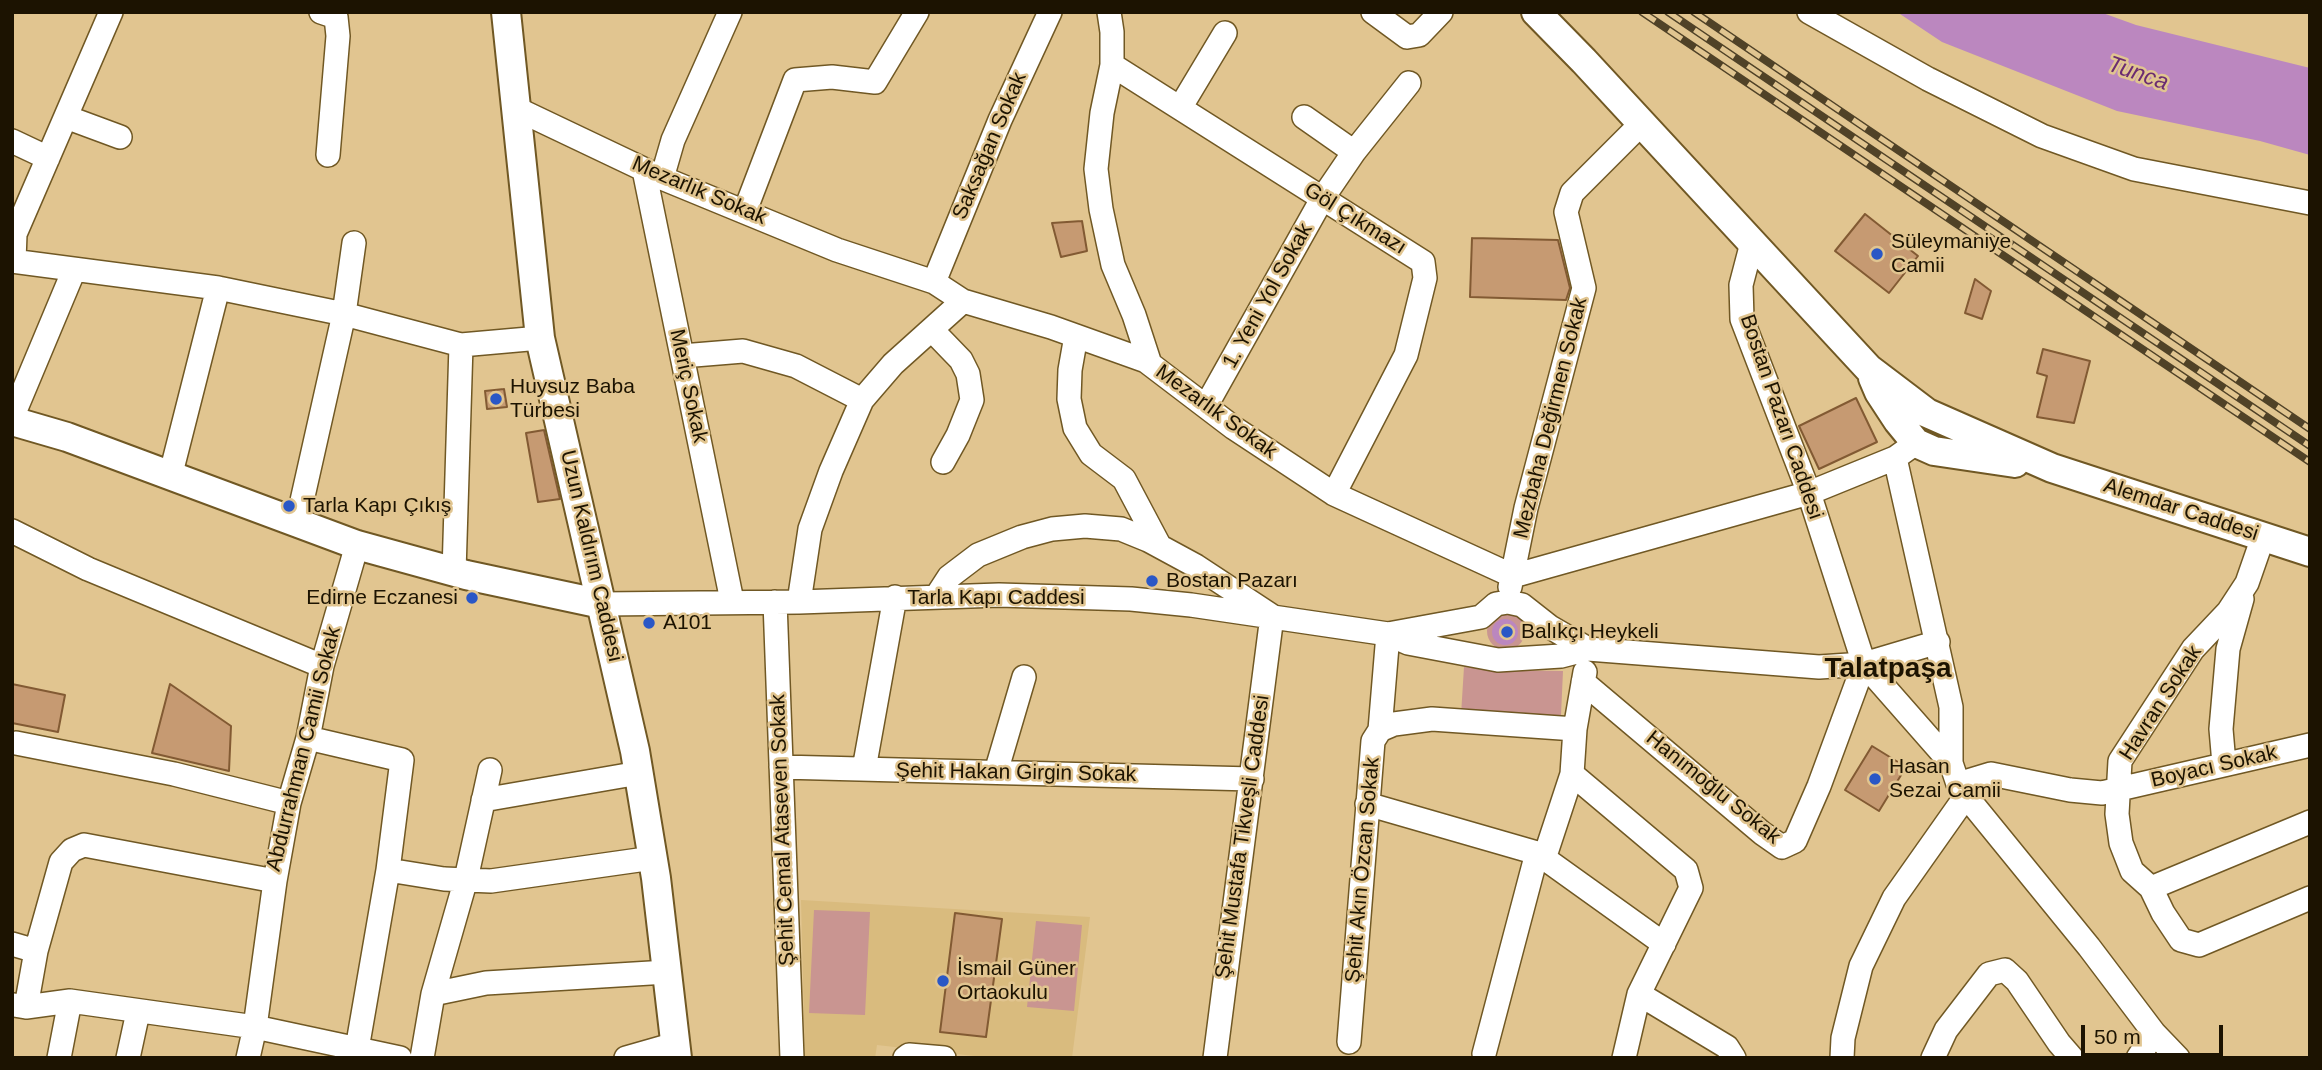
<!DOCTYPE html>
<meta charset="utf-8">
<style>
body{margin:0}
#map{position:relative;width:2322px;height:1070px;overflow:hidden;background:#e1c590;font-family:Arial,sans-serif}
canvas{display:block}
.frame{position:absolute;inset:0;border:14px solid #1c1301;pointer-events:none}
.scale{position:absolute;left:2081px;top:1025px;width:142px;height:32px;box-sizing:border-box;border:4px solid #1c1301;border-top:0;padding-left:9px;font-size:21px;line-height:24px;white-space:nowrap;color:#1c1301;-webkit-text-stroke:5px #e1c590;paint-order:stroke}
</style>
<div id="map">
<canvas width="2322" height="1070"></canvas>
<div class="frame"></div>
<div class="scale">50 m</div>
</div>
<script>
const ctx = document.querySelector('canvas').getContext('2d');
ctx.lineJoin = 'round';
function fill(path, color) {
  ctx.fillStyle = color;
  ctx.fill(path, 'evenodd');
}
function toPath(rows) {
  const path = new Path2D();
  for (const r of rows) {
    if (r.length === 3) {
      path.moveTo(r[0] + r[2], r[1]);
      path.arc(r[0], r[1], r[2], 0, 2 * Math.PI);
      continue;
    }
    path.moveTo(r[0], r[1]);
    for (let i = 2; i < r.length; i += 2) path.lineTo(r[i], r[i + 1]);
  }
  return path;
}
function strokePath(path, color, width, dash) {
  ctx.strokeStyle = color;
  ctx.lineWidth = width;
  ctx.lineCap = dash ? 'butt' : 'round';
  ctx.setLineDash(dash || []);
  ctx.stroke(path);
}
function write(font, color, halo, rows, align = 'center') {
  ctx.font = font + ' Arial,sans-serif';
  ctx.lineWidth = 5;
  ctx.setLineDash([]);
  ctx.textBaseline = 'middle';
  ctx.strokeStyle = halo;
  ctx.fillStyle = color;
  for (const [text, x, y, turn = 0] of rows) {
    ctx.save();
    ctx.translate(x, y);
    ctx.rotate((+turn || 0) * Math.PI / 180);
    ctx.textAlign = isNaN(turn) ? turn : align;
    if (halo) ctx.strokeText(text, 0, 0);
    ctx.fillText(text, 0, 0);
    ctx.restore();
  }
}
fill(toPath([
 [801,900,1090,917,1072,1058,992,1058,877,1045,875,1058,805,1058]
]), '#d9bb7e');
fill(toPath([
 [1506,631,19],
 [1464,667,1496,670,1563,671,1561,715,1559,717,1461,715],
 [814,910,870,912,865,1015,809,1013],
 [1036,921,1082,925,1074,1011,1027,1007]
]), '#c99591');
fill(toPath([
 [1897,12,2100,12,2136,25,2310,68,2310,155,2260,141,2117,111,1942,42],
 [1505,632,13]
]), '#bb87bf');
const building = toPath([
 [1865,214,1918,256,1889,293,1835,251,1865,214],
 [1082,221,1087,251,1061,257,1052,223,1082,221],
 [1472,238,1558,240,1570,288,1566,300,1470,297,1472,238],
 [1975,279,1991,291,1982,319,1965,313,1975,279],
 [2043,349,2090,361,2074,423,2037,417,2047,376,2037,373,2043,349],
 [504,389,507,407,487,409,485,391,504,389],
 [1856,398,1877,442,1819,469,1799,426,1856,398],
 [544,430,560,499,538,502,526,433,544,430],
 [12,684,65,695,58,732,12,723,12,684],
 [170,684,231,726,229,771,152,753,170,684],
 [1872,746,1906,767,1879,811,1845,790,1872,746],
 [955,913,1002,919,986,1037,940,1032,955,913]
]);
fill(building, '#c69a72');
strokePath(building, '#825a33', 2);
const minor = toPath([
 [321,12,336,17,338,36,328,155],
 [1109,12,1112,32,1112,65,1102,113,1096,169,1101,209,1113,265,1134,315,1150,364],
 [1373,12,1407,37,1419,35,1441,12],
 [1809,12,1928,79,2042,136,2134,169,2310,203],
 [1112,65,1423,262,1425,278,1406,355,1334,494],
 [1180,108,1225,33],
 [517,109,662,178,837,250,934,282,963,301,1051,327,1146,361,1234,428,1334,494,1513,576,1809,493,1895,458,1916,443],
 [66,117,120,137],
 [1304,117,1354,152],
 [12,141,48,158],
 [644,170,732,601],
 [662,178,673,140,730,12],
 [745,211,795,80,832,77,875,82,917,12],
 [1752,243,1741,285,1742,319,1809,493,1864,664,1951,763,1958,784,1966,796,2089,947,2154,1033,2178,1058],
 [12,261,218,288,344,314,461,345,540,338],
 [14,261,15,234,111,12],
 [934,282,1000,120,1050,12],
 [932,330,961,360,968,374,972,400,958,435,943,462],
 [1076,336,1070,370,1069,399,1075,428,1091,454,1124,479,1159,545],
 [682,356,743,351,796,366,862,400],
 [1206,406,1322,199,1354,152,1409,83],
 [12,418,74,270],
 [1895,458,1951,707,1951,763],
 [170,477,218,288],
 [297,523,344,314,354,243],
 [12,531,88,569,322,666],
 [2263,537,2247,583,2228,612,2193,649,2120,761,2117,814,2121,843,2132,871,2151,888,2163,913,2181,940,2199,945,2310,898],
 [454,572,461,345],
 [1510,587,1526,508,1584,288,1566,212,1572,193,1641,124],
 [936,597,949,577,978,555,1022,537,1052,529,1085,526,1121,529,1148,540,1196,566,1272,616,1215,1058],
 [775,602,792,1058],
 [799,602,810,529,831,471,862,400,893,364,963,301],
 [602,604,799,602,999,595,1131,599,1191,605,1388,634,1408,643,1498,660,1561,656,1588,649],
 [1388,634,1481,617,1496,604,1508,602,1522,605,1550,627,1588,649,1819,667,1864,664,1938,642],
 [1583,682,1762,833,1782,847,1795,841,1819,786,1864,664],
 [1380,730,1388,634],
 [308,738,402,760,388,870,357,1049],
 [16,743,174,774,289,803],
 [2224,764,2221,729,2228,649,2242,599],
 [781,767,1252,779],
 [864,769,895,597],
 [996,772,1024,677],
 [1572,774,1686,870,1691,888,1639,994,1624,1058],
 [1958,784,1991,774,2070,790,2102,793,2310,745],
 [483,800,639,773],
 [1367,804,1537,853,1664,944],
 [1545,856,1572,774,1575,729,1585,672],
 [388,870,444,879,491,881,653,858],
 [2151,888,2310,822],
 [12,944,36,951],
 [433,994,466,879,490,770],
 [1639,994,1727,1047,1734,1058],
 [14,1005,26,1007,70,1001,255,1027,400,1058],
 [26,1007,36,951,61,862,72,850,84,845,275,881,289,803,308,738,322,666,357,545],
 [1349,1042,1373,741,1380,730,1394,724,1432,719,1575,729],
 [1484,1054,1537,853],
 [59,1058,70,1001],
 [128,1058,138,1012],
 [248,1058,255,1027,275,881],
 [422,1058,433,994,486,983,667,972],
 [626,1058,675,1044],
 [905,1058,909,1055,944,1058],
 [1842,1058,1843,1038,1861,966,1894,898,1966,796],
 [1933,1058,1946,1030,1989,974,2005,970,2017,981,2059,1043,2072,1058],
 [2138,1058,2154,1033]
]);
const major = toPath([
 [506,12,540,338,635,751,656,878,677,1058],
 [1536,12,1584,61,1869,369,1927,413,2052,468,2310,552],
 [1873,378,1879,392,1898,421,1916,443,1934,451,2015,463],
 [12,421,67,437,357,545,466,575,602,604]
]);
strokePath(minor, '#705824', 26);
strokePath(major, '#705824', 32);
strokePath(minor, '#fff', 23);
strokePath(major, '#fff', 28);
const rail = toPath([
 [1642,12,2310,462],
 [1668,12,2310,446],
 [1694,12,2310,429]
]);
strokePath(rail, '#504227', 8);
strokePath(rail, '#e1c590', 5, [16]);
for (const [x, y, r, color] of [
 [1877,254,7,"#2a57c6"],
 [496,399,7,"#2a57c6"],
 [289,506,7,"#2a57c6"],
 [1152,581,7,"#2a57c6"],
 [472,598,7,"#2a57c6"],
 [649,623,7,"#2a57c6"],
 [1507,632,7,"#2a57c6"],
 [1875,779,7,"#2a57c6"],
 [943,981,7,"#2a57c6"]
]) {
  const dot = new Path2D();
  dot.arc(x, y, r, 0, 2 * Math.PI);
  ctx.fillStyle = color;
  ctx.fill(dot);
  strokePath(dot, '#e1c590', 2.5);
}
write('21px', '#1c1301', '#e1c590', [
 ["Saksağan Sokak",990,146,-67],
 ["Mezarlık Sokak",699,191,23],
 ["Göl Çıkmazı",1355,219,32],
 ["1. Yeni Yol Sokak",1268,296,-61],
 ["Meriç Sokak",688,386,78],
 ["Mezarlık Sokak",1216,412,36],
 ["Bostan Pazarı Caddesi",1781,417,71],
 ["Mezbaha Değirmen Sokak",1551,418,-76],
 ["Alemdar Caddesi",2181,510,18],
 ["Uzun Kaldırım Caddesi",591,556,77],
 ["Tarla Kapı Caddesi",996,598],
 ["Havran Sokak",2161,703,-57],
 ["Abdurrahman Camii Sokak",304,749,-76],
 ["Boyacı Sokak",2214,767,-13],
 ["Şehit Hakan Girgin Sokak",1016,773,1],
 ["Hanımoğlu Sokak",1713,788,39],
 ["Şehit Cemal Ataseven Sokak",783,830,-92],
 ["Şehit Mustafa Tikveşli Caddesi",1243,837,-82],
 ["Şehit Akın Özcan Sokak",1363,870,-85]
]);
write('21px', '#1c1301', '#e1c590', [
 ["Süleymaniye",1891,242],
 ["Camii",1891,266],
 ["Huysuz Baba",510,387],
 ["Türbesi",510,411],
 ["Tarla Kapı Çıkış",303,506],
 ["Bostan Pazarı",1166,581],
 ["Edirne Eczanesi",458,598,"right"],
 ["A101",663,623],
 ["Balıkçı Heykeli",1521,632],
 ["Hasan",1889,767],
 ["Sezai Camii",1889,791],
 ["İsmail Güner",957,969],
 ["Ortaokulu",957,993]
], 'left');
write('italic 23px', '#6b2c72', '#e1c590', [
 ["Tunca",2138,74,19]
]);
write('bold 28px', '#1c1301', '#e1c590', [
 ["Talatpaşa",1888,669]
]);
</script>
